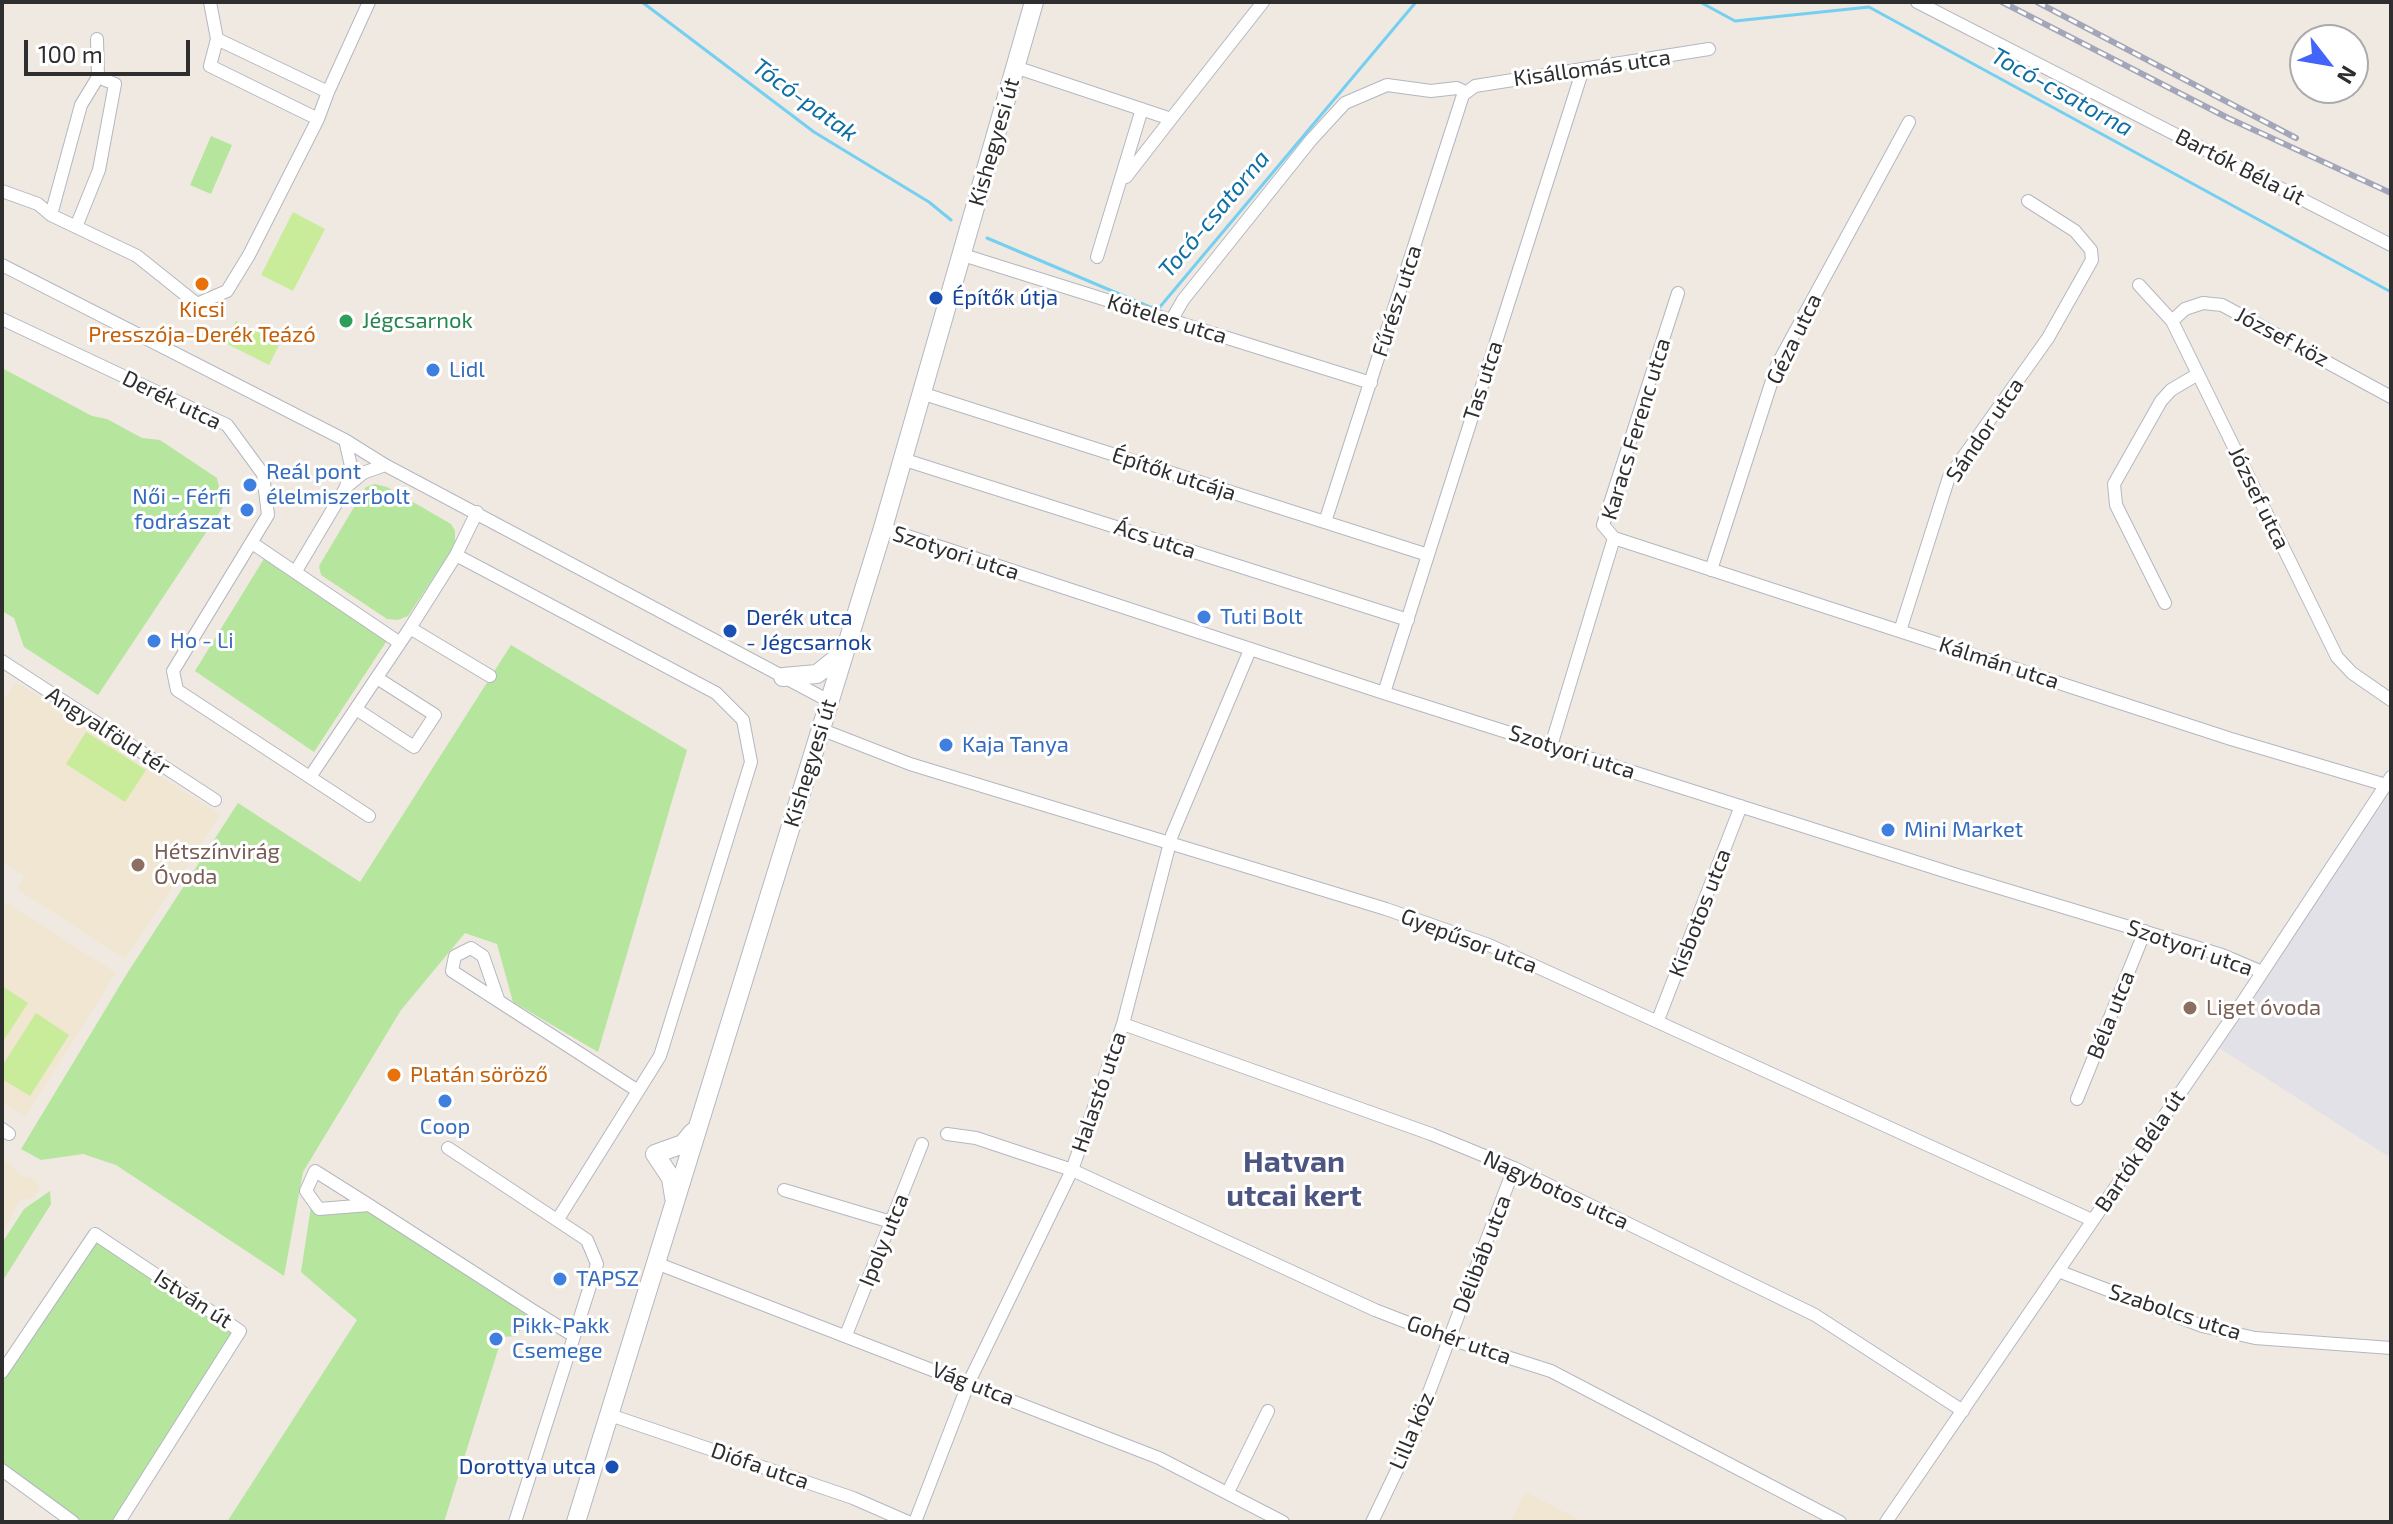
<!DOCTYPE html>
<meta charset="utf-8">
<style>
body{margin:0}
#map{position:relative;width:2393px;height:1524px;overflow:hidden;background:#efe9e1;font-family:"Exo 2",sans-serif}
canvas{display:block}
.frame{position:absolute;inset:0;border:4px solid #2e2e2e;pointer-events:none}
.north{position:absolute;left:2289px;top:24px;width:80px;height:80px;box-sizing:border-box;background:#fff;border:2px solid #ababab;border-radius:50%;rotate:121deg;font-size:22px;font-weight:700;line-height:32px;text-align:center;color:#2e2e2e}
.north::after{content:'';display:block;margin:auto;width:28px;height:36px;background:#4264fb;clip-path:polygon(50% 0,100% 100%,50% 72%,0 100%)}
.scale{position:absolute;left:24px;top:40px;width:166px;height:36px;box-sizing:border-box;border:4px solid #2e2e2e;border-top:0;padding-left:10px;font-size:24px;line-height:28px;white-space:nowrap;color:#2e2e2e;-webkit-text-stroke:6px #fff;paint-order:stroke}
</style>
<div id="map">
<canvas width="2393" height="1524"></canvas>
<div class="frame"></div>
<div class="north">N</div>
<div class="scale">100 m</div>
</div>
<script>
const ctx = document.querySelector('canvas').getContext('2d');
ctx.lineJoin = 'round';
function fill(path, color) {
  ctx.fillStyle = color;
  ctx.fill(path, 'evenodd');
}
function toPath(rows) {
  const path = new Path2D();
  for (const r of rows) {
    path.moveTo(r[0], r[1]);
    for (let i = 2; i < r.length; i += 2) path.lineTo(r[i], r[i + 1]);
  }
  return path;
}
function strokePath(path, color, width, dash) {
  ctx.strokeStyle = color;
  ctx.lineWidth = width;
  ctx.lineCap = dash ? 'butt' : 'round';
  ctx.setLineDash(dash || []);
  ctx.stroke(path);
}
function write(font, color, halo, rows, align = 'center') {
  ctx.font = font + ' "Exo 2",sans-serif';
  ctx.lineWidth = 6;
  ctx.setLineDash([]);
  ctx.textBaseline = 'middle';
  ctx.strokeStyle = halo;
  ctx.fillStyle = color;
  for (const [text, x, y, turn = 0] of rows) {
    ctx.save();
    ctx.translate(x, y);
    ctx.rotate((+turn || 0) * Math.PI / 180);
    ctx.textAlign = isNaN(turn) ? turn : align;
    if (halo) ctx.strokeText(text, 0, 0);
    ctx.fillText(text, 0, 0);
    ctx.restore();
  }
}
fill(toPath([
 [2391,791,2391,1158,2219,1048]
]), '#e3e1e8');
fill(toPath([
 [16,682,220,815,125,959,17,889,24,876,2,861,2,702],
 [7,903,116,973,25,1117,2,1102,2,911],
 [2,1158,23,1176,36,1179,39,1188,34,1197,20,1200,2,1233],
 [1526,1492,1583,1522,1510,1522]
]), '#f0e6d1');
fill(toPath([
 [211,136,232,145,211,194,190,185],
 [2,368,92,416,107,419,142,438,160,440,217,478,223,507,98,695,24,647,14,618,2,611],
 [375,484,387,487,451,524,455,531,455,545,408,616,398,620,387,619,321,575,319,566,366,487],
 [265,557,388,639,314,752,195,671],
 [511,645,687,750,598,1052,513,1002,497,944,465,933,401,1010,303,1172,284,1276,116,1165,83,1154,41,1160,21,1149,128,972,238,803,360,882],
 [50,1191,51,1204,2,1282,2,1243,24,1209],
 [312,1200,319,1209,369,1205,532,1310,517,1336,502,1337,444,1522,227,1522,357,1320,301,1272],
 [95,1234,240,1331,119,1522,73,1522,2,1470,2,1372]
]), '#b6e59e');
fill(toPath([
 [293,212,325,229,293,291,261,275],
 [236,321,280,343,269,365,225,343],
 [86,732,146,770,125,802,66,764],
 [2,986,28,1003,2,1043],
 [36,1013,69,1035,30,1096,2,1079,2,1066]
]), '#c9ec9a');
strokePath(toPath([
 [642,2,814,132,929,202,951,220],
 [1700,2,1735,21,1869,7,2391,292],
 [987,238,1150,307,1159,308,1416,2]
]), '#75cff0', 3);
const street = toPath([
 [210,2,217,39,328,92,369,2],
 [1917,2,2391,245],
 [97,39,98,77],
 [1015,67,1171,119,1263,2],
 [318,119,328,92],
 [1126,177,1171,119],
 [2,191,38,204,51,215,137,256,197,304,227,291,249,255,318,119,210,66,217,39],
 [51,215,81,105,98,77,115,84,99,170,76,227],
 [963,255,1371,383],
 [1097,257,1142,109],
 [2,265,345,440,385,465,829,701],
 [2139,285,2172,321,2337,657,2352,673,2391,700],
 [1678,293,1603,525,1614,538,2231,739,2386,785],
 [2,319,227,425,263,474,268,515,173,671,177,690,369,816],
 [1171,321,1183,300,1311,140,1345,103,1387,85,1431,91,1457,88,1465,92],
 [2172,321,2185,309,2203,303,2222,305,2391,397],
 [921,393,1428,555],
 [902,459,1408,620],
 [346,487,363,473,385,465],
 [1325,522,1463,95,1475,86,1709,49],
 [883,528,1384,693,1957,875,2222,955,2262,972],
 [252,543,400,643],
 [456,555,716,693,743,720,751,762,660,1056,558,1219],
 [1711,570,1777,365,1909,122],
 [296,571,346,487,351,466,345,440],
 [2165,603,2116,505,2114,484,2161,401,2171,390,2198,374],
 [410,628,490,676],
 [1900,631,1949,477,2048,338,2092,260,2091,250,2075,231,2028,201],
 [2,661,215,800],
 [1384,693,1583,69],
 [356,709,414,747,435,715,377,678],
 [820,729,910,764,1386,909,1489,945,2092,1220],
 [1551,746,1614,538],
 [310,777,410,628,456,555,477,512],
 [498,999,483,956,471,948,455,956,452,971,638,1091],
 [1658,1020,1741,806],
 [1123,1024,1431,1134,1514,1168,1815,1315,1963,1411],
 [2077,1099,2145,931],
 [2,1129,9,1134],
 [947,1134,976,1138,1072,1170,1375,1310,1450,1339,1551,1371,1840,1522],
 [448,1148,587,1240,597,1264,515,1522],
 [784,1190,891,1222],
 [369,1205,319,1209,306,1191,315,1171,369,1205,532,1310,574,1336],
 [656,1263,1159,1458,1283,1522],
 [2058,1271,2202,1326,2255,1338,2391,1348],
 [846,1335,922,1144],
 [2,1372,95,1234,240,1331,119,1522],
 [610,1415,853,1498,908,1522],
 [2,1470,73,1522],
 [1228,1492,1268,1411],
 [915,1522,969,1382,1072,1170,1123,1024,1172,835,1250,650],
 [1372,1522,1409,1445,1514,1168],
 [1886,1522,2244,1000,2391,777]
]);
const secondary = toPath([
 [783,677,817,674,842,654],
 [674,1197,671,1178,655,1154,683,1144,693,1132],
 [576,1522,883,528,1034,2]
]);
strokePath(street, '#b4b7c1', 14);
strokePath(secondary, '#b4b7c1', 20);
strokePath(street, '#fff', 12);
strokePath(secondary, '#fff', 18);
const rail = toPath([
 [2002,2,2228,118,2391,193],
 [2037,2,2296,138]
]);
strokePath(rail, '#a3a6b8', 6);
strokePath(rail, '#fff', 3, [9]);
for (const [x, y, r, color] of [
 [202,284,8,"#e8710a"],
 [936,298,8,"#1a4fb4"],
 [346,321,8,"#2e9e5b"],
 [433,370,8,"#3f7fe0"],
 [250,485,8,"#3f7fe0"],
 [247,510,8,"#3f7fe0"],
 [1204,617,8,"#3f7fe0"],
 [730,631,8,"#1a4fb4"],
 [154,641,8,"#3f7fe0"],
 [946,745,8,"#3f7fe0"],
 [1888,830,8,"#3f7fe0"],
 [138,865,8,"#8d6e63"],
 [2190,1008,8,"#8d6e63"],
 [394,1075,8,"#e8710a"],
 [445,1101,8,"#3f7fe0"],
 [560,1279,8,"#3f7fe0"],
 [496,1339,8,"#3f7fe0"],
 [612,1467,8,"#1a4fb4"]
]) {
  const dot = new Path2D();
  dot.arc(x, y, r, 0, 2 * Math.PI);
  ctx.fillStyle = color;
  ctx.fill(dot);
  strokePath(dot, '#fff', 3);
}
write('22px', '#2e2e2e', '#fff', [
 ["Kisállomás utca",1592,68,-8],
 ["Kishegyesi út",994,142,-74],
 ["Bartók Béla út",2240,167,27],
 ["Fűrész utca",1397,301,-72],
 ["Köteles utca",1167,319,17],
 ["József köz",2282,337,28],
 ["Géza utca",1794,339,-64],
 ["Tas utca",1483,381,-72],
 ["Derék utca",172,400,26],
 ["Karacs Ferenc utca",1636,429,-73],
 ["Sándor utca",1985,430,-56],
 ["Építők utcája",1174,474,18],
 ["József utca",2259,498,64],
 ["Ács utca",1155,539,18],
 ["Szotyori utca",956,553,18],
 ["Kálmán utca",1999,663,18],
 ["Angyalföld tér",108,731,33],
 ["Szotyori utca",1572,752,18],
 ["Kishegyesi út",810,763,-73],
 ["Kisbotos utca",1700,913,-69],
 ["Gyepűsor utca",1469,941,21],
 ["Szotyori utca",2190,948,19],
 ["Béla utca",2111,1015,-68],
 ["Halastó utca",1099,1092,-71],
 ["Bartók Béla út",2140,1151,-56],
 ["Nagybotos utca",1556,1190,25],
 ["Ipoly utca",884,1240,-68],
 ["Délibáb utca",1482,1254,-69],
 ["István út",193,1299,33],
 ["Szabolcs utca",2175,1312,18],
 ["Gohér utca",1459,1340,19],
 ["Vág utca",973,1384,21],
 ["Lilla köz",1412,1431,-67],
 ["Diófa utca",760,1466,19]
]);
write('22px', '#164399', '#fff', [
 ["Építők útja",952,298],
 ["Derék utca",746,618],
 ["- Jégcsarnok",746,643],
 ["Dorottya utca",596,1467,"right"]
], 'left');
write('22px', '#c56008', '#fff', [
 ["Kicsi",202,310],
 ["Presszója-Derék Teázó",202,335],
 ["Platán söröző",410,1075,"left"]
]);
write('22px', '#27864d', '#fff', [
 ["Jégcsarnok",362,321]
], 'left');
write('22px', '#366cbe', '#fff', [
 ["Lidl",449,370],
 ["Reál pont",266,472],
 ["élelmiszerbolt",266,497],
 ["Női - Férfi",231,497,"right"],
 ["fodrászat",231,522,"right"],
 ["Tuti Bolt",1220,617],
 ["Ho - Li",170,641],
 ["Kaja Tanya",962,745],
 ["Mini Market",1904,830],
 ["Coop",445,1127,"center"],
 ["TAPSZ",576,1279],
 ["Pikk-Pakk",512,1326],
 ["Csemege",512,1351]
], 'left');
write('22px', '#785e54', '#fff', [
 ["Hétszínvirág",154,852],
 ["Óvoda",154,877],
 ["Liget óvoda",2206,1008]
], 'left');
write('italic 24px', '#0d6fa3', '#fff', [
 ["Tocó-csatorna",2062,92,29],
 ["Tócó-patak",805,100,36],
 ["Tocó-csatorna",1214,214,-50]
]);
write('bold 30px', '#4d5680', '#fff', [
 ["Hatvan",1294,1162],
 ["utcai kert",1294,1196]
]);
</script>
